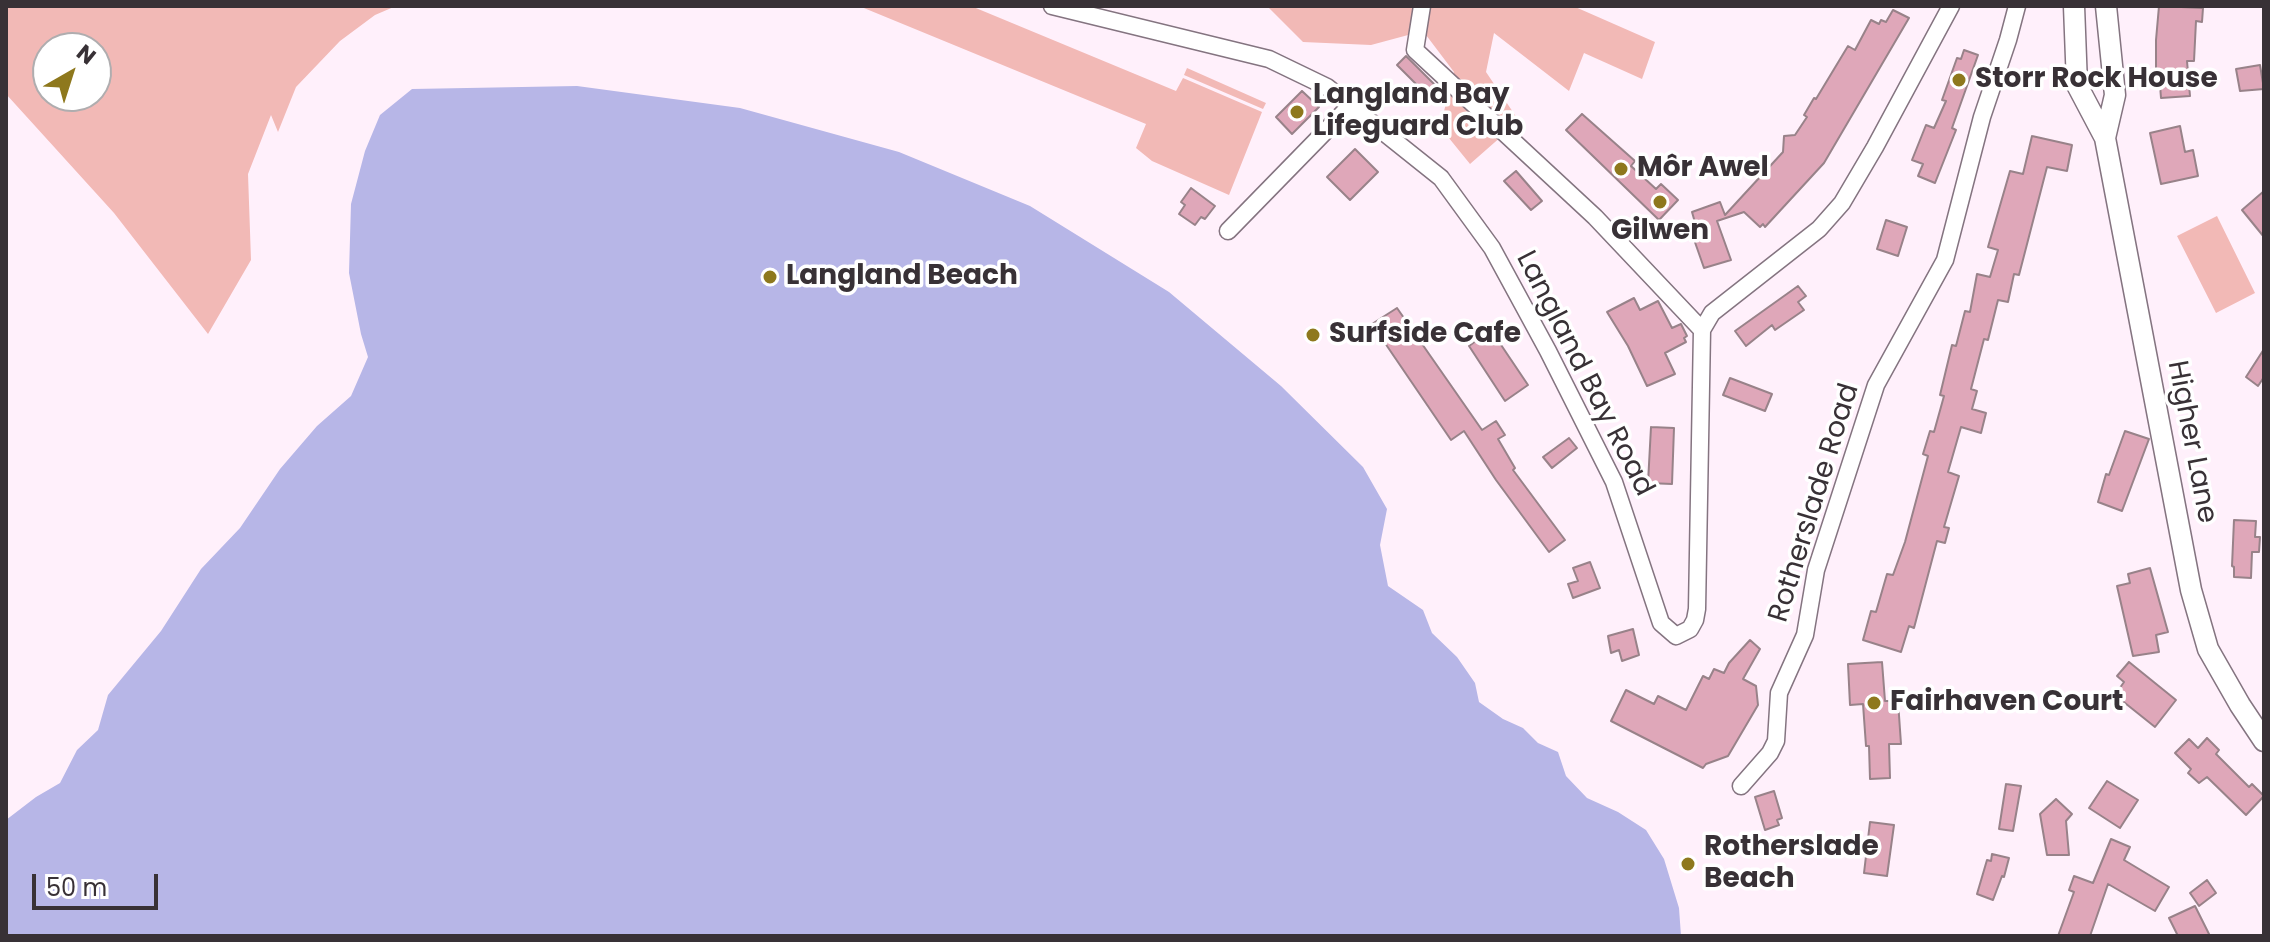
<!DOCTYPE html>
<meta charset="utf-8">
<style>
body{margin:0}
#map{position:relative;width:2270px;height:942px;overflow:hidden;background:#fff0fb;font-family:Poppins,sans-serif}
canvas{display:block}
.frame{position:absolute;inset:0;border:8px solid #383136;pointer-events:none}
.north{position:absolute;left:32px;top:32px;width:80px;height:80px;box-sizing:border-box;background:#fff;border:2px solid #afadaf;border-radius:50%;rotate:39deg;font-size:22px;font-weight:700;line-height:32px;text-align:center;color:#383136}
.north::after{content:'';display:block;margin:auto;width:28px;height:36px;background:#8e781d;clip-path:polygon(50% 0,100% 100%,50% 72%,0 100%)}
.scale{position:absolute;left:32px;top:874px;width:126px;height:36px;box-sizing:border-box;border:4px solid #383136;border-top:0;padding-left:10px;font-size:24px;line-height:28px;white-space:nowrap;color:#383136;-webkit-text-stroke:6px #fff;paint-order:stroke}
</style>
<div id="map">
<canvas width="2270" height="942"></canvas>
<div class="frame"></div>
<div class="north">N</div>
<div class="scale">50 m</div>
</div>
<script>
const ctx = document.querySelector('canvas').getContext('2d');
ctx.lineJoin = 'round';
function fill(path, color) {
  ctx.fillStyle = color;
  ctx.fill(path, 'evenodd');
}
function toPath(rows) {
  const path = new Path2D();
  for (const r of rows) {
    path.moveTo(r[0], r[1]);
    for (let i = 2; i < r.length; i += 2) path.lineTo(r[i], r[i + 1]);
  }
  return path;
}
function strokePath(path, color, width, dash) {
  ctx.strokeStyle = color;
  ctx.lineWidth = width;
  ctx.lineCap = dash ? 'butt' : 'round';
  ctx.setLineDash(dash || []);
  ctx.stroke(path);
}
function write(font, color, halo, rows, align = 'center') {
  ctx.font = font + ' Poppins,sans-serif';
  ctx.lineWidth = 7;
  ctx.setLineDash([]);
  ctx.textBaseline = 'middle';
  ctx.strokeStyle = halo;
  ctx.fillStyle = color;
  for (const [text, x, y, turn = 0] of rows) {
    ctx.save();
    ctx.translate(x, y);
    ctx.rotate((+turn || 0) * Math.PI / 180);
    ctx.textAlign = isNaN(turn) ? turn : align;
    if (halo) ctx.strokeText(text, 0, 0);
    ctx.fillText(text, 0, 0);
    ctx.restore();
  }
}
fill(toPath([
 [6,6,396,6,375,15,340,41,296,87,278,132,271,115,248,174,251,260,208,334,114,213,6,94],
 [48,48,96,48,96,96,48,96],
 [859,6,971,6,1176,91,1183,78,1262,112,1229,195,1152,161,1136,148,1146,124],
 [1267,6,1573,6,1655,42,1642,79,1584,53,1569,91,1494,33,1486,72,1519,121,1470,164,1440,127,1454,72,1423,31,1371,45,1303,42],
 [1187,68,1266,103,1263,109,1184,75],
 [2217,216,2255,293,2216,313,2177,236]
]), '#f2b9b6');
fill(toPath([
 [577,86,740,108,899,152,1030,206,1169,292,1281,386,1363,467,1387,509,1380,545,1388,586,1423,610,1432,633,1457,657,1475,683,1479,702,1503,719,1523,728,1538,743,1558,752,1566,776,1587,798,1618,812,1646,830,1664,859,1679,908,1681,936,6,936,6,820,36,797,60,783,77,750,98,730,108,695,161,631,201,569,240,528,280,469,317,426,351,396,368,357,361,334,349,273,351,204,365,151,380,115,412,89]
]), '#b7b6e7');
const building = toPath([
 [2159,6,2203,8,2202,22,2196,21,2194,61,2187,61,2190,96,2161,98,2160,85,2156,86,2156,40,2159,6],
 [1893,10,1909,18,1824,163,1765,227,1763,224,1760,227,1744,212,1717,221,1731,260,1704,268,1690,228,1696,226,1692,212,1720,202,1725,215,1783,152,1784,136,1795,135,1807,117,1804,115,1814,98,1816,99,1848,46,1855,50,1871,20,1879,24,1881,20,1886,22,1893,10],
 [1964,50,1978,55,1952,128,1956,130,1935,183,1918,176,1923,164,1912,160,1926,125,1934,128,1946,101,1942,100,1957,58,1961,59,1964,50],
 [1406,56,1436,86,1427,95,1397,65,1406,56],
 [2260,65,2264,89,2240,91,2236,69,2260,65],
 [1302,91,1319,107,1292,134,1276,117,1302,91],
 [1582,114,1635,161,1631,166,1656,189,1661,184,1678,200,1659,220,1566,130,1582,114],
 [2180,126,2185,152,2193,150,2198,176,2161,184,2150,133,2180,126],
 [2032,136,2072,145,2067,171,2047,167,2019,275,2014,274,2008,302,1998,300,1988,340,1984,339,1971,389,1977,391,1972,409,1986,413,1981,433,1961,427,1948,472,1959,476,1944,527,1949,528,1945,543,1937,541,1914,628,1909,626,1901,652,1863,640,1871,611,1876,612,1887,574,1893,575,1905,542,1928,456,1923,454,1930,431,1934,432,1944,396,1940,395,1952,345,1956,346,1965,311,1970,312,1977,274,1990,277,1998,250,1988,247,2010,171,2023,174,2032,136],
 [1355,149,1378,172,1350,200,1327,177,1355,149],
 [1516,171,1542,201,1531,210,1504,181,1516,171],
 [1191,188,1215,206,1205,219,1201,217,1195,225,1179,214,1185,205,1181,202,1191,188],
 [2264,191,2264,237,2242,210,2264,191],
 [1886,220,1907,227,1898,256,1877,249,1886,220],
 [1798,286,1806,296,1798,302,1804,310,1775,330,1772,325,1746,346,1735,331,1798,286],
 [1634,298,1640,310,1658,301,1672,328,1681,324,1687,336,1684,338,1686,342,1665,353,1675,374,1647,386,1628,346,1607,312,1634,298],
 [1397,308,1482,430,1496,421,1505,435,1498,439,1515,468,1513,470,1565,540,1549,552,1496,480,1464,431,1451,440,1372,324,1397,308],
 [1491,330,1528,385,1505,401,1469,346,1491,330],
 [2264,349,2264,377,2258,386,2246,377,2264,349],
 [1730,378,1772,394,1765,411,1723,395,1730,378],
 [1651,427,1674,428,1672,484,1648,483,1651,427],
 [2125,431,2149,439,2122,511,2098,502,2106,474,2109,475,2125,431],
 [1569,438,1577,448,1552,468,1543,457,1569,438],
 [2234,520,2256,521,2255,537,2260,537,2259,552,2252,552,2251,578,2234,577,2234,567,2232,566,2234,520],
 [1590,562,1600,588,1573,598,1568,584,1578,581,1573,568,1590,562],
 [2150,568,2168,632,2156,635,2159,652,2133,656,2117,586,2130,583,2128,574,2150,568],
 [1633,629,1639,655,1622,661,1619,650,1611,653,1608,636,1633,629],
 [1750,640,1760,649,1743,679,1756,686,1758,705,1728,756,1706,764,1703,768,1611,721,1626,690,1654,704,1658,696,1686,710,1703,676,1709,679,1714,669,1724,673,1729,663,1750,640],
 [1882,662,1885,701,1898,701,1901,744,1889,744,1890,778,1870,779,1869,746,1866,746,1863,704,1850,705,1848,664,1882,662],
 [2129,662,2176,700,2155,727,2115,695,2124,682,2117,676,2129,662],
 [2207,738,2219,750,2216,754,2249,787,2252,784,2264,796,2246,815,2207,777,2199,783,2188,773,2191,769,2175,753,2189,739,2198,748,2207,738],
 [2107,781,2138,800,2120,828,2089,808,2107,781],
 [2006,784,2021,786,2013,831,1999,829,2006,784],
 [1774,791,1782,818,1777,820,1779,825,1765,830,1755,797,1774,791],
 [2056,799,2072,814,2066,821,2069,855,2047,855,2040,814,2056,799],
 [1870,822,1894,825,1887,876,1864,873,1870,822],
 [2111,839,2130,847,2124,860,2169,887,2155,911,2108,884,2090,936,2058,936,2074,892,2069,890,2074,876,2093,883,2111,839],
 [1992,854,2009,858,2004,877,2002,876,1993,900,1977,894,1987,860,1991,861,1992,854],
 [2207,880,2216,893,2199,906,2190,893,2207,880],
 [2195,906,2210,936,2178,936,2169,918,2195,906]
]);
fill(building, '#dfa7b9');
strokePath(building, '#988289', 2);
const minor = toPath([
 [1052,6,1269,59,1327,87,1441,178,1492,248,1548,351,1614,482,1661,623,1676,636,1690,629,1695,620,1697,609,1702,330,1712,313,1819,229,1842,203,1875,147,1951,6],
 [1422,6,1415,50,1595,217,1702,330],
 [1228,231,1351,105],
 [1741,786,1770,753,1776,741,1779,693,1805,635,1816,570,1876,385,1945,260,1982,117,2008,40,2017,6]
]);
const tertiary = toPath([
 [2074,6,2077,85,2105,138,2191,590,2208,649,2240,705,2264,741],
 [2105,138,2115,95,2106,6]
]);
strokePath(minor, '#847480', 19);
strokePath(tertiary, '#847480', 23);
strokePath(minor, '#fff', 16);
strokePath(tertiary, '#fff', 20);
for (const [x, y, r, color] of [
 [1959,80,8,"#8e781d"],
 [1297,112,8,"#8e781d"],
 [1621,169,8,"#8e781d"],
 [1660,202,8,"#8e781d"],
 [770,277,8,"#8e781d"],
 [1313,335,8,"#8e781d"],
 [1874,703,8,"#8e781d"],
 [1688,864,8,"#8e781d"]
]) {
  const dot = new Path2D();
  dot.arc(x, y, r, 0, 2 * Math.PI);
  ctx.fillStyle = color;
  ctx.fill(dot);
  strokePath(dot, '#fff', 3);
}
write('bold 28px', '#383136', '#fff', [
 ["Storr Rock House",1975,80],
 ["Langland Bay",1313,96],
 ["Lifeguard Club",1313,128],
 ["Môr Awel",1637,169],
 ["Gilwen",1660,232,"center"],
 ["Langland Beach",786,277],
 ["Surfside Cafe",1329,335],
 ["Fairhaven Court",1890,703],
 ["Rotherslade",1704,848],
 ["Beach",1704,880]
], 'left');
write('28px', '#383136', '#fff', [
 ["Langland Bay Road",1584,374,63],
 ["Higher Lane",2191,442,79],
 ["Rotherslade Road",1815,503,-73]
]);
</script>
